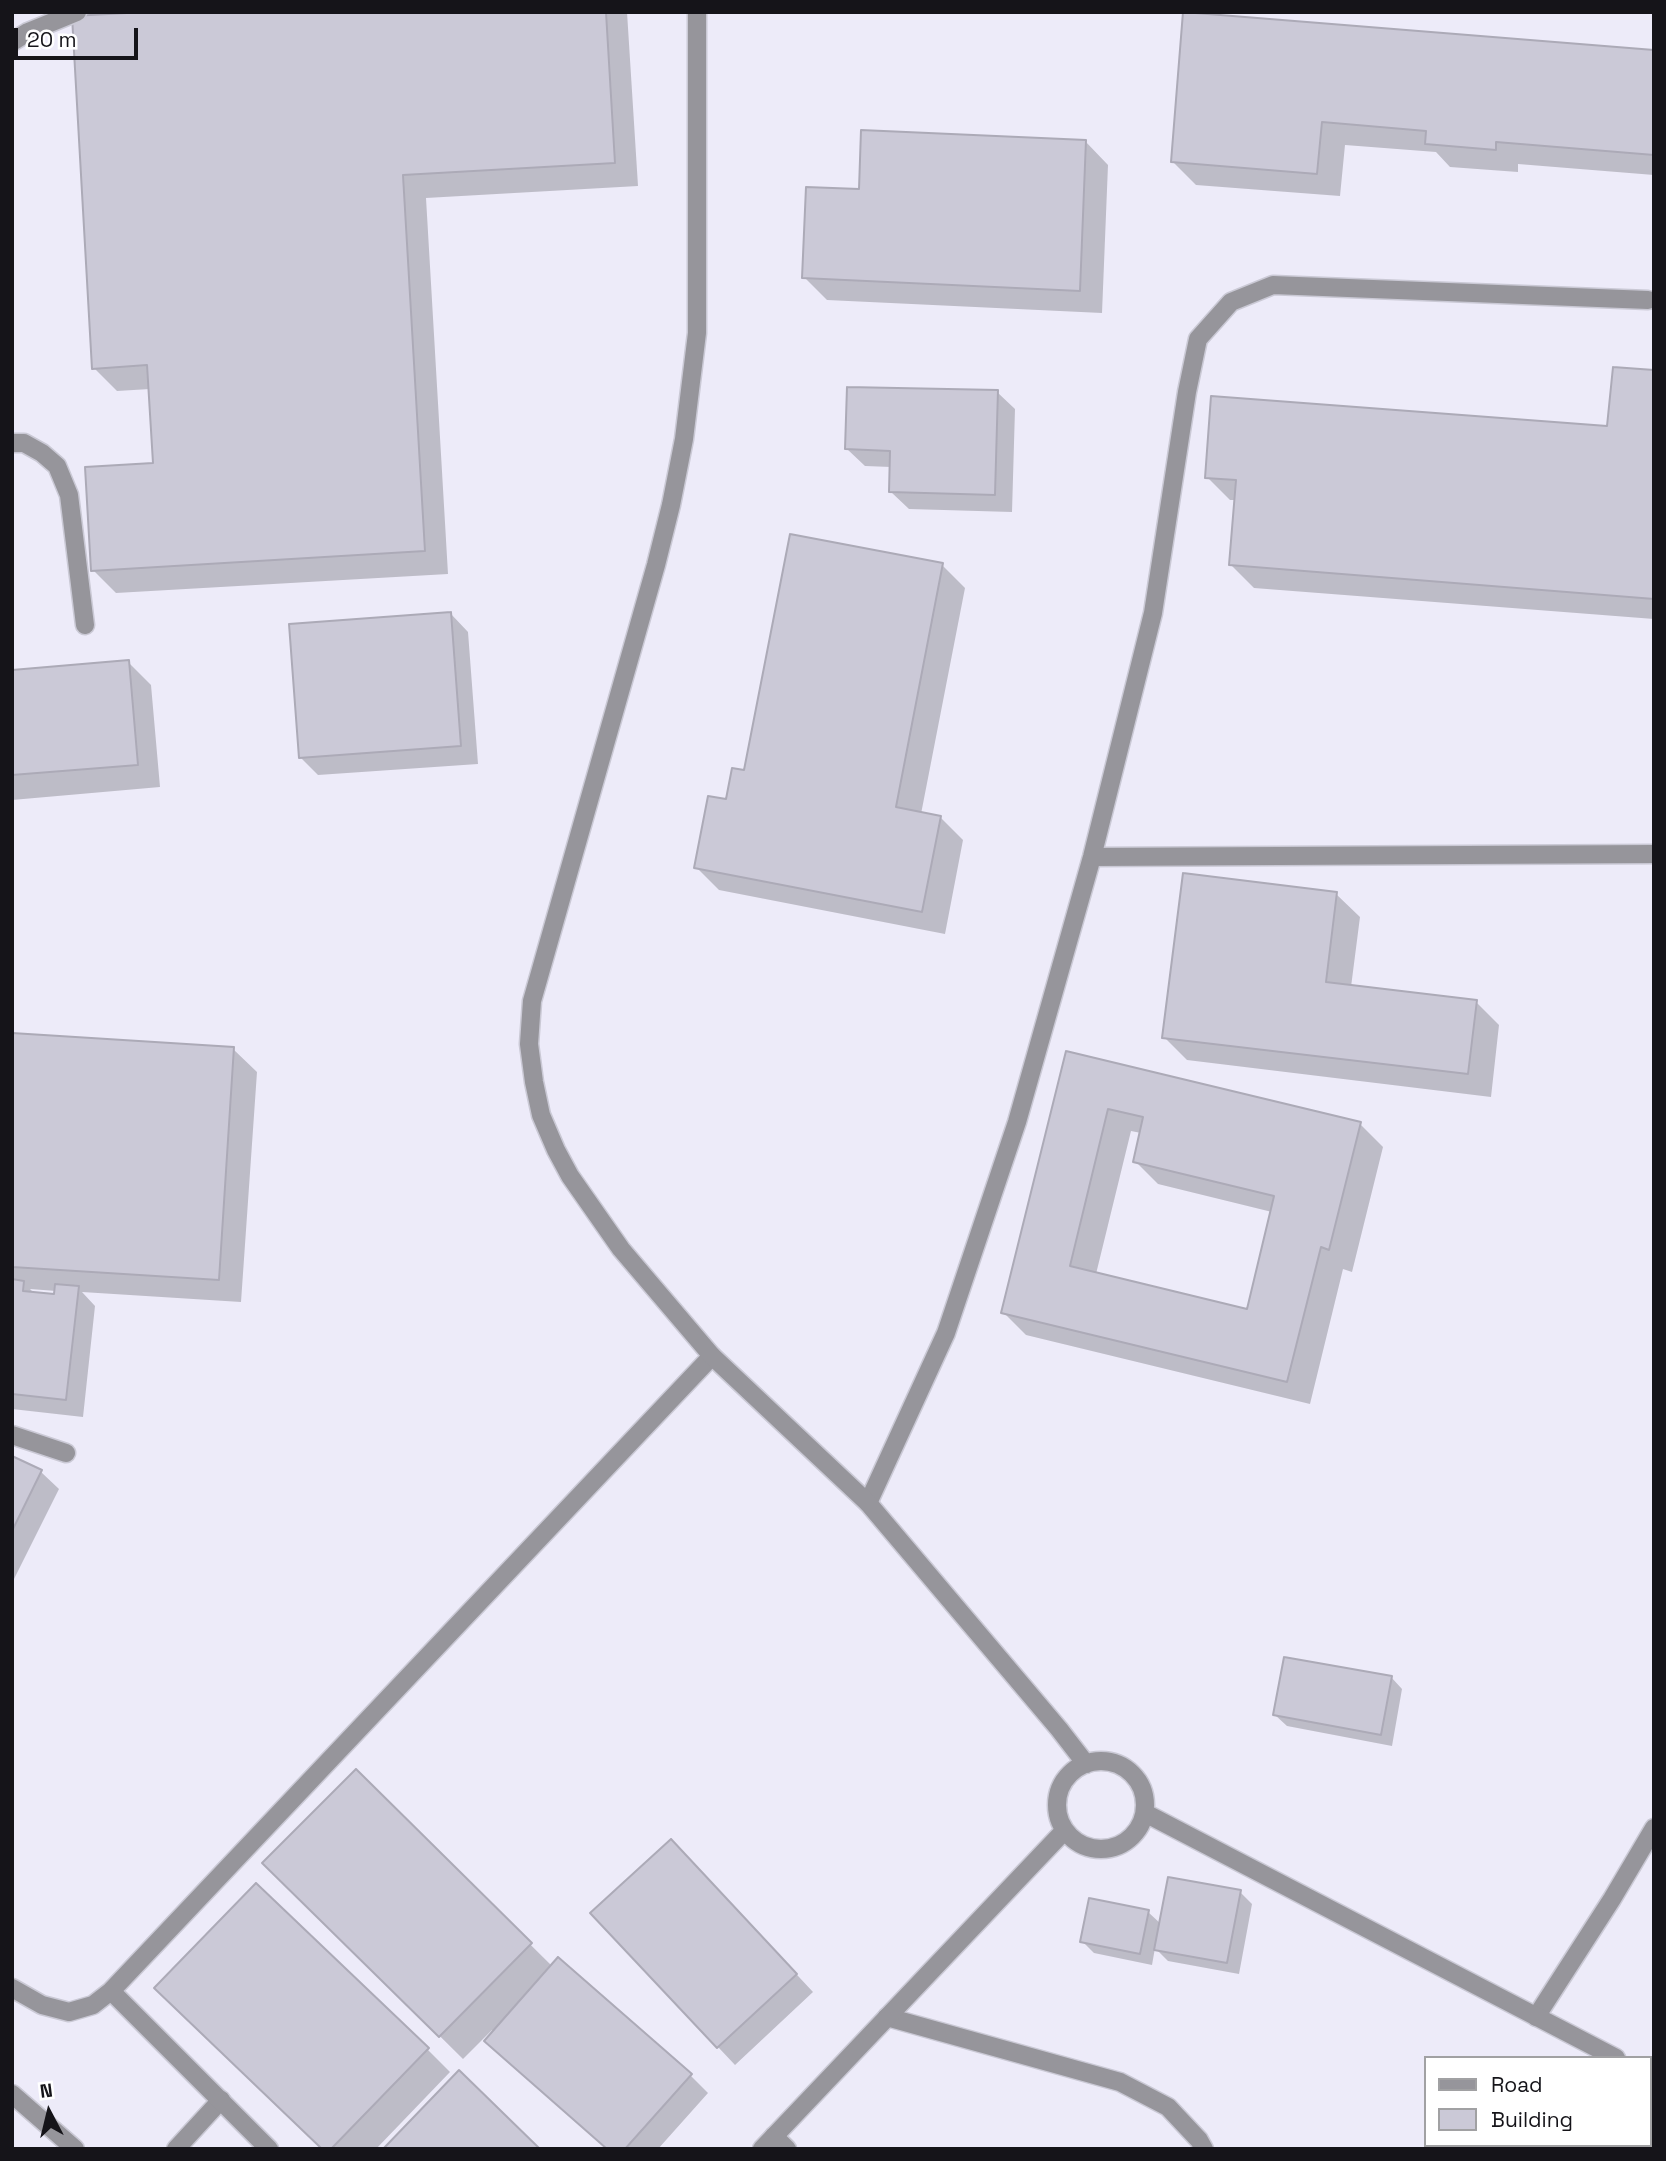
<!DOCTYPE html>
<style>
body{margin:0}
#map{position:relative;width:1666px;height:2161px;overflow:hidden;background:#edebf9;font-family:"Space Grotesk",sans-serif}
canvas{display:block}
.frame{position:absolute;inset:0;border:14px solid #151419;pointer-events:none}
.legend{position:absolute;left:1424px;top:2056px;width:228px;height:91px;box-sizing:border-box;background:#fff;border:2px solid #a1a1a3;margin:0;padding:9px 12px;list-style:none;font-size:21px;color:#151419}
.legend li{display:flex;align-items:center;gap:14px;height:35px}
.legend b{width:35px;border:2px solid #a1a1a3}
.north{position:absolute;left:14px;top:2077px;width:70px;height:70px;-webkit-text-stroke:5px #fff;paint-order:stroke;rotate:353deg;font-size:19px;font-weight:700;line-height:28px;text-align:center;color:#151419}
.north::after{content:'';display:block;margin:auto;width:24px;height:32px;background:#151419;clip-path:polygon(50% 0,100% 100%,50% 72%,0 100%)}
.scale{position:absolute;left:14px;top:28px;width:124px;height:32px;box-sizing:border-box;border:4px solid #151419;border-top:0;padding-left:9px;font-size:21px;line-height:24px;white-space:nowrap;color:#151419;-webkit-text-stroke:5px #fff;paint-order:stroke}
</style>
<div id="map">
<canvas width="1666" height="2161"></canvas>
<div class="frame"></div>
<ul class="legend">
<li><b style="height:9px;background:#96959b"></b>Road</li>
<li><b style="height:19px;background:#cbc9d7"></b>Building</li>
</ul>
<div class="north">N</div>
<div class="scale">20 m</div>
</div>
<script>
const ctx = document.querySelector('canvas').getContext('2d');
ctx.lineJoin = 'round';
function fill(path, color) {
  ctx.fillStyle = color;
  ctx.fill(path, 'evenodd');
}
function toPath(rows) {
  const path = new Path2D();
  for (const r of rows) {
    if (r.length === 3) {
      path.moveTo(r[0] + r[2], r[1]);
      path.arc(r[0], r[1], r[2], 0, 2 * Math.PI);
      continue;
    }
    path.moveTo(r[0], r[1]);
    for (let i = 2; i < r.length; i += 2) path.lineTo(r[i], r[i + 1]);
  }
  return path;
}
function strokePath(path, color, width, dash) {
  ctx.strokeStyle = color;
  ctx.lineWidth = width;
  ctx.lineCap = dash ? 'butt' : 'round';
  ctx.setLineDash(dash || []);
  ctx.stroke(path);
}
fill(toPath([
 [175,12,627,12,638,186,426,198,448,574,116,593,93,570,155,464,150,389,117,391,94,368],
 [1185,13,1654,51,1654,175,1518,164,1518,172,1450,167,1436,152,1345,145,1340,196,1196,185,1173,162],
 [1085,141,1108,165,1102,313,827,300,804,277,860,191],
 [1654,372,1654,619,1254,588,1231,565,1236,500,1230,500,1207,477,1609,428],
 [997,392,1015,409,1012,512,909,509,891,492,891,467,865,466,847,449],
 [942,565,965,588,921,814,940,817,963,840,945,934,719,890,696,867,745,772],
 [451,614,468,632,478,764,318,775,300,757],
 [128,662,151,685,160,787,12,800,12,671],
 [1336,894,1360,917,1351,987,1476,1002,1499,1025,1491,1097,1187,1060,1164,1037],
 [12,1035,233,1049,257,1072,241,1302,82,1292,95,1306,83,1417,12,1409],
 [30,1289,56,1291,56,1296,35,1294],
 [1067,1053,1360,1124,1383,1147,1352,1272,1343,1269,1310,1404,1026,1335,1003,1312],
 [1131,1131,1141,1133,1135,1161,1158,1184,1272,1212,1248,1311,1096,1274],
 [12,1458,41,1472,59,1489,12,1583],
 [1391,1677,1402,1689,1392,1746,1287,1726,1275,1715],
 [356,1772,552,1966,691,2076,708,2093,658,2149,607,2149,492,2030,463,2059,265,1863],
 [688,1858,813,1992,735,2065,592,1913],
 [1240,1892,1252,1904,1239,1974,1168,1961,1155,1948,1152,1965,1094,1953,1082,1941,1148,1912,1161,1924],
 [427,2049,450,2072,376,2149,323,2149]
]), '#0003');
const building = toPath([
 [145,12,606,12,615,163,403,175,425,551,91,571,85,467,153,463,147,365,92,369,72,16,145,12],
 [1183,12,1654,50,1654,155,1496,142,1496,150,1425,144,1426,131,1322,122,1317,174,1171,162,1183,12],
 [861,130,1086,140,1080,291,802,278,806,187,859,189,861,130],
 [1613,367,1654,370,1654,599,1229,565,1236,480,1205,478,1211,396,1607,426,1613,367],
 [847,387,998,390,995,495,889,492,890,451,845,449,847,387],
 [790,534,943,563,896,807,941,816,922,912,694,868,708,796,726,799,732,768,744,770,790,534],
 [451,612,461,746,299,758,289,624,451,612],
 [129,660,138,765,12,775,12,670,129,660],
 [1183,873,1337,892,1326,982,1477,1000,1468,1074,1162,1038,1183,873],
 [12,1033,234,1047,219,1280,12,1267,12,1033],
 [1066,1051,1361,1122,1329,1250,1321,1247,1287,1382,1001,1313,1066,1051],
 [1108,1109,1143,1117,1133,1162,1274,1196,1247,1309,1070,1266,1108,1109],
 [12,1279,24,1281,23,1291,54,1294,55,1284,79,1286,66,1400,12,1394,12,1279],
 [12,1456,42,1470,12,1531,12,1456],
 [1284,1657,1392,1676,1381,1735,1273,1715,1284,1657],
 [356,1769,532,1943,439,2037,262,1863,356,1769],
 [671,1839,797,1974,717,2048,590,1913,671,1839],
 [1168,1877,1241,1890,1227,1963,1154,1950,1168,1877],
 [256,1883,429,2048,331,2149,322,2149,154,1988,256,1883],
 [1089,1898,1149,1910,1140,1954,1080,1942,1089,1898],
 [558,1957,692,2074,625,2149,607,2149,484,2041,558,1957],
 [459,2070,540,2149,383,2149,459,2070]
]);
fill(building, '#cbc9d7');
strokePath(building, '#acaab7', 2);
const service = toPath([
 [12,42,28,32,77,12],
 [12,443,24,443,42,453,57,466,69,495,85,625],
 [1092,857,1654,854],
 [12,1435,66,1453],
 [868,1503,946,1333,1017,1122,1092,857,1153,613,1187,392,1198,339,1231,302,1273,285,1648,300],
 [887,2017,1120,2082,1168,2107,1199,2140,1204,2149],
 [1536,2017,1612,1899,1654,1828],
 [12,2094,75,2149],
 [774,2136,787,2149],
 [176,2149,221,2100]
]);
const minor = toPath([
 [12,1988,42,2005,69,2012,93,2005,111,1991,269,2149],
 [111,1991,712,1356]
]);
const tertiary = toPath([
 [697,12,697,333,684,439,671,505,656,565,532,1001,529,1044,534,1082,541,1115,556,1150,570,1176,621,1249,712,1356,868,1503,1059,1729,1086,1764],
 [1101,1805,44],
 [1145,1813,1616,2058],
 [1650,2076,1654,2078],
 [762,2149,1065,1830]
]);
strokePath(service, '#cac9d5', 21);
strokePath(minor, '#cac9d5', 21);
strokePath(tertiary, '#cac9d5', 21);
strokePath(service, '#96959b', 18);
strokePath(minor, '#96959b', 18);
strokePath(tertiary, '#96959b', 18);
</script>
